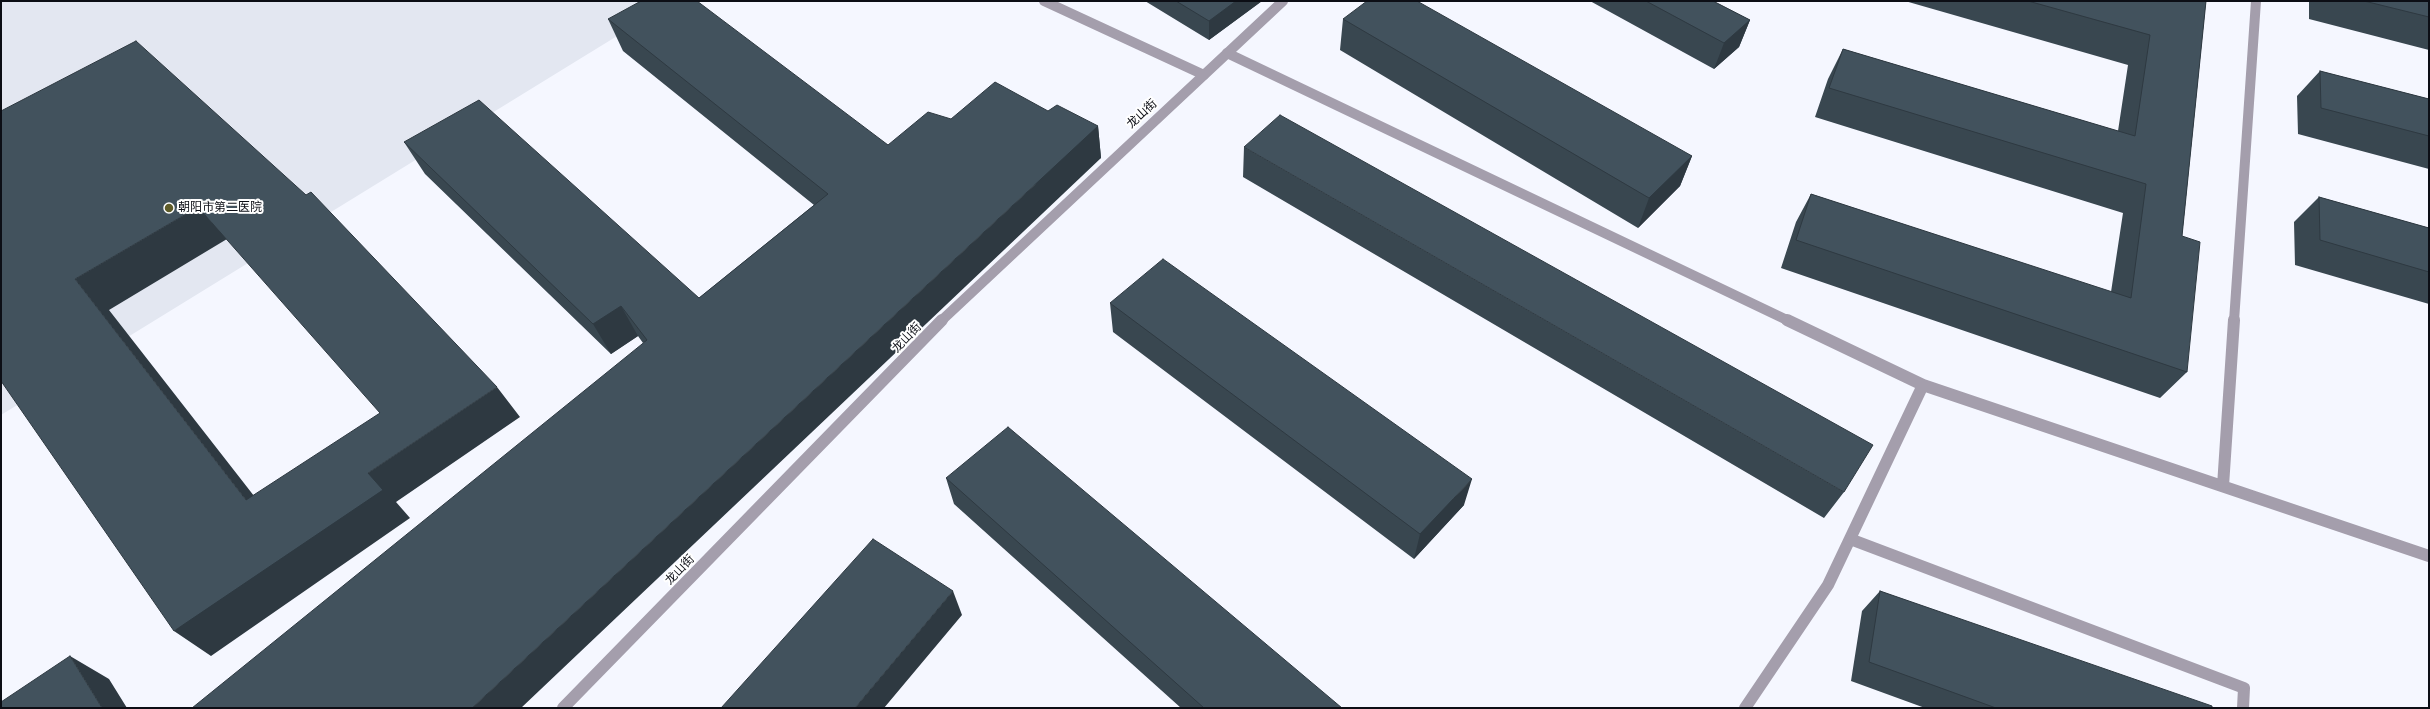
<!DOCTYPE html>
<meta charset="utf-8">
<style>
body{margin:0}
#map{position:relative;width:2430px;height:709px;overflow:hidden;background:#f5f7ff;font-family:"Libre Baskerville",serif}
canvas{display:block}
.frame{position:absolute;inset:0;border:2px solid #0c0e15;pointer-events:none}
</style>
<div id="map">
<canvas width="2430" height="709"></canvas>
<div class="frame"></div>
</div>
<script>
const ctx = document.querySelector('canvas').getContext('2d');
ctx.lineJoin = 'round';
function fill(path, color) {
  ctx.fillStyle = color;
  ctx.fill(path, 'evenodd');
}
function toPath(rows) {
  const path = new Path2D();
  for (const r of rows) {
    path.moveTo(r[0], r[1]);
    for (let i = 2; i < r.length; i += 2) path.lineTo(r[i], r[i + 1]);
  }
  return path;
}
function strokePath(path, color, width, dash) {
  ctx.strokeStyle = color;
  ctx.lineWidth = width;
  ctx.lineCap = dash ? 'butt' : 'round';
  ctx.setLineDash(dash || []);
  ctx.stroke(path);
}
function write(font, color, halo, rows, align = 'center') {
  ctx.font = font + ' "Libre Baskerville","Noto Sans SC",serif';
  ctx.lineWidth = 4;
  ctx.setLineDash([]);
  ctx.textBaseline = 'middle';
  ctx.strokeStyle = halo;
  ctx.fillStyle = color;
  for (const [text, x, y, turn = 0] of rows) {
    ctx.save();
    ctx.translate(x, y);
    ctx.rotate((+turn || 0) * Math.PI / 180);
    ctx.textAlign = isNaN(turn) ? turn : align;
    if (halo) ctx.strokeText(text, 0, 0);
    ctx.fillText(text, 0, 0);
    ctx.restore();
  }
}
fill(toPath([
 [1,1,674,1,1,415]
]), '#e3e7f1');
strokePath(toPath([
 [1044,1,1204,75],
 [1227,53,1789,321],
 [2234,321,2256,1]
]), '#a49eac', 10);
strokePath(toPath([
 [1787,320,1923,385,2429,556],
 [2223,486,2234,320],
 [1850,539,2244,688,2243,708],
 [1745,708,1828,585,1923,385]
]), '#a49eac', 12);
strokePath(toPath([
 [941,321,1283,1]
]), '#a49eac', 10);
strokePath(toPath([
 [563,708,942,320]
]), '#a49eac', 12);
fill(toPath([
 [1145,1,1262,1,1209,40],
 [1590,1,1713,1,1750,20,1739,47,1714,69],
 [1905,1,2206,1,2182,236,2187,372,2160,398,1781,268,1796,222,1811,194,2111,292,2123,213,1815,117,1828,79,1843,49,2118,131,2128,65],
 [2309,1,2429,1,2429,50,2309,19],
 [608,19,888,145,951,119,1048,111,1098,126,1101,158,643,343,638,336,611,354,425,174,404,142,699,298,814,205,623,51],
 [1343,19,1692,156,1680,186,1638,228,1340,50],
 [2320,71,2429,99,2429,169,2298,134,2297,96],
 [1244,147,1844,492,1824,518,1243,177],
 [2319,197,2429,228,2429,304,2295,265,2294,222],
 [1110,303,1464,505,1414,559,1113,332],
 [946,478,1342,708,1181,708,954,504],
 [1880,591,2212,708,1925,708,1851,681,1862,611]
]), '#394750');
fill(toPath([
 [1236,1,1262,1,1209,40,1209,21],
 [1750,20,1739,47,1714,69,1724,43],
 [1098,126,1101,158,521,708,472,708],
 [1692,156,1680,186,1638,228,1649,198],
 [198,207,227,239,109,310,279,528,246,500,75,279],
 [621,306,638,336,611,354,593,324],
 [497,387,520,417,396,502,410,518,211,656,174,631,368,473],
 [1472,479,1464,505,1414,559,1420,534],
 [953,591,962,615,884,708,855,708],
 [70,656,109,679,127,708,102,708]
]), '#2e3941');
const building = toPath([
 [641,1,697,1,888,145,928,112,951,119,995,82,1048,111,1057,105,1098,126,472,708,192,708,647,340,621,306,593,324,404,142,479,100,699,298,828,194,608,19,641,1],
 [1176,1,1236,1,1209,21,1176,1],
 [1367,1,1417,1,1692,156,1649,198,1343,19,1367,1],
 [1646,1,1713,1,1750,20,1724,43,1646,1],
 [2028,1,2206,1,2182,236,2200,242,2187,372,1796,240,1811,194,2131,298,2146,184,1829,88,1843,49,2135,136,2150,35,2028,1],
 [2364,1,2429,1,2429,17,2364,1],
 [136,41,306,195,311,192,497,387,368,473,383,490,174,631,1,381,1,111,136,41],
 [198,207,380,413,246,500,75,279,198,207],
 [2320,71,2429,99,2429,136,2321,108,2320,71],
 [1280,115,1873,445,1844,492,1244,147,1280,115],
 [2319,197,2429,228,2429,272,2320,240,2319,197],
 [1163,259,1472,479,1420,534,1110,303,1163,259],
 [1008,427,1342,708,1204,708,946,478,1008,427],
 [873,539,953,591,855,708,721,708,873,539],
 [1880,591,2212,706,2212,708,1996,708,1869,662,1880,591],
 [70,656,102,708,1,708,1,702,70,656]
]);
fill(building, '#42525d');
strokePath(building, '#2e3941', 1);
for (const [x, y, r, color] of [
 [169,208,5,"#5f5c29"]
]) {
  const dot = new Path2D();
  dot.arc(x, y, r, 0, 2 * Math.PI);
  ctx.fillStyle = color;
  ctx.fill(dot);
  strokePath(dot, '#fff', 1.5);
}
write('12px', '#0c0e15', '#fff', [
 ["龙山街",1142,114,-43],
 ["龙山街",907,338,-46],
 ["龙山街",680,570,-46]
]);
write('12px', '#0c0e15', '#fff', [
 ["朝阳市第二医院",178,208]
], 'left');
</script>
